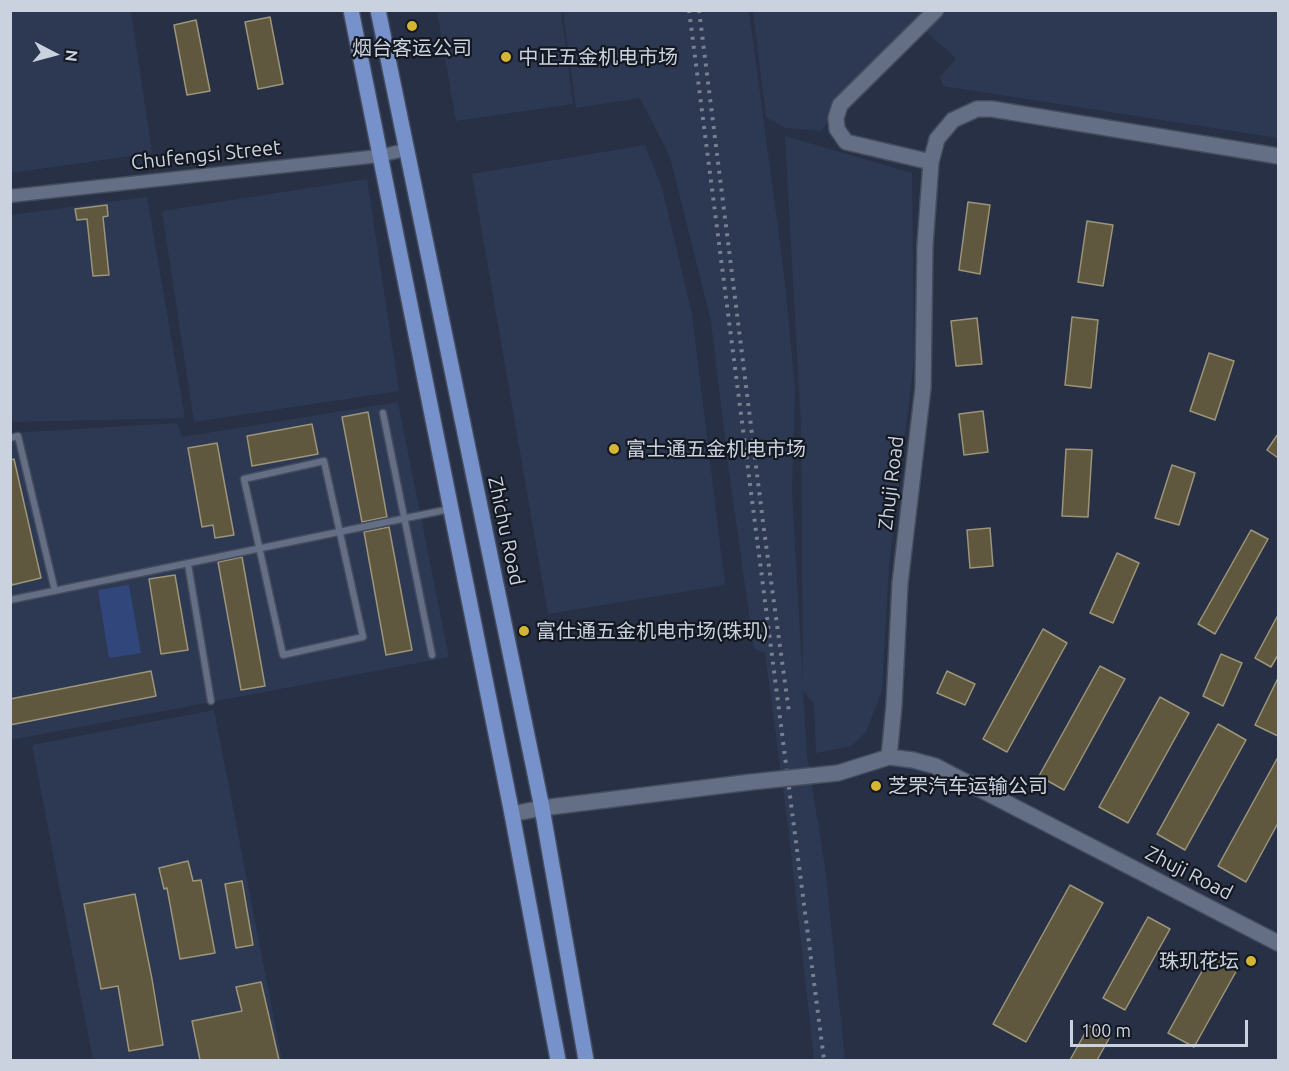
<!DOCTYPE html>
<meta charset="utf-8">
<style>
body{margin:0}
#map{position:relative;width:1289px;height:1071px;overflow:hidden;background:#273044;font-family:Ubuntu,sans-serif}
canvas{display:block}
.frame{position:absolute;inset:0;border:12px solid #cbd2df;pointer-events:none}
.north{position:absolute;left:24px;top:24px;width:60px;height:60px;-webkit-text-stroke:4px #141821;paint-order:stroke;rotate:96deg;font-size:16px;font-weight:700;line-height:24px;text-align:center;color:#cbd2df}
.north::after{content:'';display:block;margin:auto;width:21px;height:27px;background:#cbd2df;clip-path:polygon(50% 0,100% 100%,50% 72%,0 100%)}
.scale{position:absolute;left:1070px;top:1020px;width:178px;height:27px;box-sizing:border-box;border:3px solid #cbd2df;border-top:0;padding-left:8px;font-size:18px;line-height:21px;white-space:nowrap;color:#cbd2df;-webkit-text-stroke:4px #141821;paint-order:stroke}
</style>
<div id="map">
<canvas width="1289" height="1071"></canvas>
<div class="frame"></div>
<div class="north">N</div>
<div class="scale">100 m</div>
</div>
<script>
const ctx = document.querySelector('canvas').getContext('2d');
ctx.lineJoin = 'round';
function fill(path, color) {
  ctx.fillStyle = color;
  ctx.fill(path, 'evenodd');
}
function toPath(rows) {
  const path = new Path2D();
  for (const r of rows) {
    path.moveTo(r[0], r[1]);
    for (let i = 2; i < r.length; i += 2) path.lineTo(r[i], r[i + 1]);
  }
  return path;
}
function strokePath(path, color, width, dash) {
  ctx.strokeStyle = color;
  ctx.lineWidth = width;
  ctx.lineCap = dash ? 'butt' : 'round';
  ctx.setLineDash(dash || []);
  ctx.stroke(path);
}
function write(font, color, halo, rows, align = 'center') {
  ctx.font = font + ' Ubuntu,"Noto Sans SC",sans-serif';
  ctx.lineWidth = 4.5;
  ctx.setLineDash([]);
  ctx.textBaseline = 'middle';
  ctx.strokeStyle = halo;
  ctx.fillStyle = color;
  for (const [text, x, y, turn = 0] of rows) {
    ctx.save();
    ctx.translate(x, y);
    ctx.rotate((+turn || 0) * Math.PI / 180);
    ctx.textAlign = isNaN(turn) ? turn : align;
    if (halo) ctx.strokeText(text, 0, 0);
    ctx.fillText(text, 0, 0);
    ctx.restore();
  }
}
fill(toPath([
 [10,11,131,11,152,153,11,173],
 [437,11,561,11,573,104,456,121],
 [563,11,749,11,784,274,795,387,792,494,803,683,801,427,785,136,912,173,914,361,889,565,882,691,866,732,852,746,816,753,814,703,803,691,807,755,825,867,845,1060,814,1060,789,833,765,653,754,649,729,472,711,321,670,157,640,98,576,108],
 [753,11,1278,11,1278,138,943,86,940,77,956,59,913,19,821,131,786,128,766,117],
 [645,145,662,188,692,314,725,585,548,614,472,174],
 [367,179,399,391,194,422,162,211],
 [147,197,185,418,11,422,10,215],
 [398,402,449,657,11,740,11,433,177,423,182,437],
 [214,710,282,1060,93,1060,32,745]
]), '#2d3953');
fill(toPath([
 [129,585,141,653,109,658,98,590]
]), '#31477c');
const building = toPath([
 [270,17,283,84,258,89,245,22,270,17],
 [196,20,210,91,187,95,174,25,196,20],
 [968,202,990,205,980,274,959,270,968,202],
 [107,205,108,216,103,217,109,275,93,276,87,219,77,220,75,209,107,205],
 [1087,221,1113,225,1103,286,1078,282,1087,221],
 [1072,317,1098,320,1091,388,1065,385,1072,317],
 [977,318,982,364,956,366,951,321,977,318],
 [1209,353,1234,361,1215,420,1190,411,1209,353],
 [983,411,988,452,964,455,959,414,983,411],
 [368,412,387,517,362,522,342,417,368,412],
 [312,424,318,454,252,466,247,436,312,424],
 [1278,434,1278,458,1267,450,1278,434],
 [217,443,234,535,215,538,213,525,202,527,188,448,217,443],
 [1066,449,1092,450,1088,517,1062,516,1066,449],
 [14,459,41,578,12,585,10,577,10,460,14,459],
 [1172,465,1195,473,1179,525,1155,518,1172,465],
 [389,527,412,650,386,655,364,532,389,527],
 [990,528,993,566,970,568,967,530,990,528],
 [1251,530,1268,539,1215,634,1198,624,1251,530],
 [1117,553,1139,563,1113,623,1090,613,1117,553],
 [242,557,265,686,241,690,218,562,242,557],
 [175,575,188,650,161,654,149,579,175,575],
 [1278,615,1278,655,1271,667,1255,658,1278,615],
 [1043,629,1067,643,1007,752,983,739,1043,629],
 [1221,654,1242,663,1223,706,1203,696,1221,654],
 [1100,666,1125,679,1064,790,1039,776,1100,666],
 [151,671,156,696,10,725,10,699,151,671],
 [947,671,975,684,965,705,937,693,947,671],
 [1278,678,1278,736,1255,725,1278,678],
 [1160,697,1189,713,1128,823,1099,807,1160,697],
 [1218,724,1246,740,1185,850,1157,834,1218,724],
 [1278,757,1278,823,1246,882,1218,866,1278,757],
 [188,861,193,881,201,880,215,953,180,959,167,888,164,889,159,868,188,861],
 [242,881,253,945,236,948,225,884,242,881],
 [1070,885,1103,903,1026,1042,993,1024,1070,885],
 [135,894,152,979,163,1045,129,1051,118,986,101,989,84,904,135,894],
 [1148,917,1170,929,1125,1010,1103,998,1148,917],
 [1212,953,1238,968,1194,1047,1168,1033,1212,953],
 [261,982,279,1060,200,1060,192,1021,242,1011,236,987,261,982],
 [1089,1026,1110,1037,1097,1060,1070,1060,1089,1026]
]);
fill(building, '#5f583f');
strokePath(building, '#9c957a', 1.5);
const lane = toPath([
 [383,413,432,655],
 [10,438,18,436,55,591],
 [324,461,363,637,283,655,244,479,324,461],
 [188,564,211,701],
 [10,600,450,509]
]);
const street = toPath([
 [10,196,379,156,405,150]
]);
const secondary = toPath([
 [931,162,846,142,837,129,836,118,840,105,936,10],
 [889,757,894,705,900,583,923,388,925,245,931,162,937,139,953,120,977,109,992,109,1278,156],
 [838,773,889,757,913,760,935,766,1278,943],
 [512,814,542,808,751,782]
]);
const primary = toPath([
 [351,10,512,814,558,1060],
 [378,10,542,808,586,1060]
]);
strokePath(lane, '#444c5d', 9);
strokePath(street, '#444c5d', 15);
strokePath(secondary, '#444c5d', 18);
strokePath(primary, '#444c5d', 18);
strokePath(lane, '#646f86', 6);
strokePath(street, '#646f86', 12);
strokePath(secondary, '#646f86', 15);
strokePath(primary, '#7791ca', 15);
strokePath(toPath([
 [689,10,824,1060],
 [699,10,764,530,789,712]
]), '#777f90', 4, [3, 6]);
const secondaryBridge = toPath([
 [751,782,838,773]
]);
strokePath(secondaryBridge, '#444c5d', 18, []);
strokePath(secondaryBridge, '#646f86', 15);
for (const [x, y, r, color] of [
 [412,26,6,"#d5b534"],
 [506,57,6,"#d5b534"],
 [614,449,6,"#d5b534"],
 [524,631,6,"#d5b534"],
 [876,786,6,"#d5b534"],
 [1251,961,6,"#d5b534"]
]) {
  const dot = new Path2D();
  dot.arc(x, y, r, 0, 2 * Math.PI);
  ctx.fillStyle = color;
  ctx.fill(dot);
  strokePath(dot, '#141821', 2);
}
write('20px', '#cbd2df', '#141821', [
 ["烟台客运公司",412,48,"center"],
 ["中正五金机电市场",518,57],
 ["富士通五金机电市场",626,449],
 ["富仕通五金机电市场(珠玑)",536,631],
 ["芝罘汽车运输公司",888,786],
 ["珠玑花坛",1239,961,"right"]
], 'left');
write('20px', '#cbd2df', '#141821', [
 ["Chufengsi Street",206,155,-6],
 ["Zhuji Road",891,483,-83],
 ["Zhichu Road",506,531,78],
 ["Zhuji Road",1189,873,27]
]);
</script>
